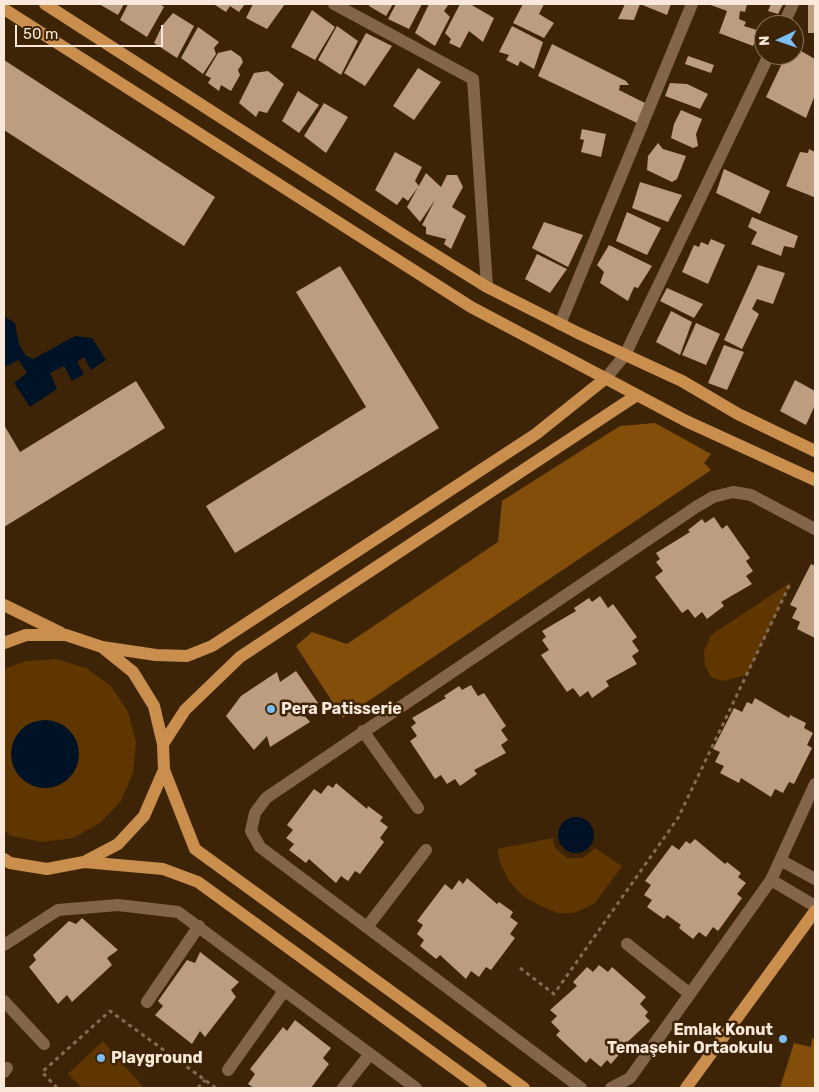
<!DOCTYPE html>
<meta charset="utf-8">
<style>
body{margin:0}
#map{position:relative;width:819px;height:1092px;overflow:hidden;background:#3d2407;font-family:Rubik,sans-serif}
canvas{display:block}
.frame{position:absolute;inset:0;border:5px solid #fae9da;pointer-events:none}
.north{position:absolute;left:754px;top:15px;width:50px;height:50px;box-sizing:border-box;background:#3d2407;border:1px solid #89735b;border-radius:50%;rotate:267deg;font-size:14px;font-weight:700;line-height:20px;text-align:center;color:#fae9da}
.north::after{content:'';display:block;margin:auto;width:18px;height:22px;background:#7bbef8;clip-path:polygon(50% 0,100% 100%,50% 72%,0 100%)}
.scale{position:absolute;left:15px;top:25px;width:148px;height:22px;box-sizing:border-box;border:2px solid #fae9da;border-top:0;padding-left:6px;font-size:15px;line-height:18px;white-space:nowrap;color:#fae9da;-webkit-text-stroke:4px #3d2407;paint-order:stroke}
</style>
<div id="map">
<canvas width="819" height="1092"></canvas>
<div class="frame"></div>
<div class="north">N</div>
<div class="scale">50 m</div>
</div>
<script>
const ctx = document.querySelector('canvas').getContext('2d');
ctx.lineJoin = 'round';
function fill(path, color) {
  ctx.fillStyle = color;
  ctx.fill(path, 'evenodd');
}
function toPath(rows) {
  const path = new Path2D();
  for (const r of rows) {
    if (r.length === 3) {
      path.moveTo(r[0] + r[2], r[1]);
      path.arc(r[0], r[1], r[2], 0, 2 * Math.PI);
      continue;
    }
    path.moveTo(r[0], r[1]);
    for (let i = 2; i < r.length; i += 2) path.lineTo(r[i], r[i + 1]);
  }
  return path;
}
function strokePath(path, color, width, dash) {
  ctx.strokeStyle = color;
  ctx.lineWidth = width;
  ctx.lineCap = dash ? 'butt' : 'round';
  ctx.setLineDash(dash || []);
  ctx.stroke(path);
}
function write(font, color, halo, rows, align = 'center') {
  ctx.font = font + ' Rubik,sans-serif';
  ctx.lineWidth = 5;
  ctx.setLineDash([]);
  ctx.textBaseline = 'middle';
  ctx.strokeStyle = halo;
  ctx.fillStyle = color;
  for (const [text, x, y, turn = 0] of rows) {
    ctx.save();
    ctx.translate(x, y);
    ctx.rotate((+turn || 0) * Math.PI / 180);
    ctx.textAlign = isNaN(turn) ? turn : align;
    if (halo) ctx.strokeText(text, 0, 0);
    ctx.fillText(text, 0, 0);
    ctx.restore();
  }
}
fill(toPath([
 [791,582,747,675,722,681,711,677,705,666,704,652,711,635],
 [56,659,86,668,111,686,128,712,136,742,133,773,121,801,100,823,73,838,42,842,12,836,4,831,4,669,26,661],
 [553,838,555,848,567,858,583,858,595,848,622,866,595,903,586,908,573,913,558,913,541,906,523,896,509,881,501,865,497,849],
 [103,1041,144,1088,82,1088,68,1074]
]), '#603600');
fill(toPath([
 [655,423,711,454,704,463,711,470,343,718,296,646,312,632,347,644,498,542,502,501,620,426],
 [812,1038,815,1039,815,1088,780,1088,794,1043,811,1047]
]), '#824e0a');
fill(toPath([
 [4,316,15,323,19,344,25,355,33,359,75,336,92,338,106,360,91,370,84,357,77,362,84,374,72,381,64,366,50,373,57,389,30,407,14,383,27,373,19,360,5,367,4,365],
 [45,754,34],
 [576,835,18]
]), '#001225');
fill(toPath([
 [99,4,124,4,118,15],
 [128,4,160,4,164,7,147,37,120,20],
 [216,4,245,4,239,12,230,6,226,12,215,5],
 [253,4,285,4,267,29,246,18],
 [370,4,393,4,386,16,369,6],
 [396,4,422,4,409,29,388,19],
 [429,4,449,4,444,11,450,17,435,46,415,33],
 [460,4,470,4,494,18,483,42,469,31,460,48,449,43,451,39,445,33],
 [523,4,544,4,539,14,554,23,544,38,513,23],
 [625,4,640,4,634,20,618,19],
 [640,4,671,4,667,15],
 [708,4,747,4,745,12,740,11,739,19,746,22,744,26,760,31,753,46,719,33,727,11],
 [771,4,783,4,778,14,768,11],
 [808,4,815,4,815,33,808,33],
 [312,10,335,27,315,60,291,47],
 [173,13,194,26,177,58,154,43,162,26],
 [337,26,358,41,341,75,318,60],
 [512,26,543,42,534,69,520,61,518,66,506,60,509,55,499,52],
 [198,27,219,42,214,48,216,54,203,74,181,58],
 [366,33,392,46,365,86,344,73],
 [552,44,626,81,629,85,620,85,619,90,645,103,637,123,538,76],
 [794,47,815,59,815,95,806,118,766,97,786,55,794,55],
 [231,50,241,57,243,62,238,70,240,75,231,91,221,85,219,91,208,83,211,78,205,75,218,53],
 [688,56,714,65,711,73,685,64],
 [4,60,215,197,184,246,4,130],
 [418,68,441,82,414,120,393,106],
 [268,71,284,84,267,113,259,111,256,117,239,103,254,73],
 [670,83,687,84,708,94,700,109,665,96],
 [298,91,319,105,299,133,282,121],
 [324,103,348,117,326,153,304,136],
 [681,110,702,119,696,134,698,146,693,148,671,138,674,124],
 [582,129,606,134,601,157,581,152,584,140,580,139],
 [658,143,663,149,686,156,677,179,672,182,647,170,648,156],
 [809,149,815,152,814,197,786,186,800,152,808,153],
 [395,152,422,167,415,181,419,186,408,201,403,197,397,205,375,190],
 [724,169,770,191,760,214,716,193],
 [426,173,441,187,447,175,457,175,463,187,452,207,466,216,451,249,444,244,446,239,426,234,426,227,422,225,435,200,420,222,407,207],
 [640,182,682,195,668,222,632,208],
 [627,212,661,228,647,255,616,241],
 [752,217,798,236,794,248,784,246,781,256,751,244,757,232,748,227],
 [544,222,583,235,568,267,532,248],
 [711,239,725,245,708,284,682,272,694,245,699,247,701,242,708,245],
 [609,245,652,266,638,288,634,287,628,301,600,283,604,272,597,265],
 [537,254,567,269,550,293,525,279],
 [758,265,785,273,773,304,757,299,752,309,759,314,742,349,724,340],
 [340,266,439,428,235,553,206,506,366,407,296,292],
 [667,288,703,304,694,318,660,301],
 [671,311,692,322,680,355,656,342],
 [696,323,720,334,706,365,682,355],
 [724,345,744,352,727,390,708,383],
 [795,380,815,391,815,405,806,425,780,411],
 [136,381,165,428,4,527,4,425,20,452],
 [714,517,722,529,727,525,750,558,746,561,753,571,746,576,752,584,721,602,724,606,707,619,702,612,695,618,688,609,682,613,655,577,663,571,656,562,660,559,656,553,690,532,688,530,702,519,705,523],
 [811,564,815,566,815,638,797,629,800,622,792,618,797,608,790,605],
 [600,596,608,608,613,604,637,637,632,641,639,651,632,656,637,664,606,681,609,686,592,698,588,691,580,697,573,688,567,692,541,655,549,650,542,640,546,637,542,631,576,611,574,608,589,598,592,602],
 [296,671,318,703,303,714,310,722,270,747,267,736,254,750,226,716,241,696,277,672,280,682],
 [471,685,478,696,484,693,506,726,501,730,508,740,501,745,506,753,474,770,477,774,460,786,455,779,447,784,441,775,435,779,410,741,417,736,411,727,416,723,412,718,446,698,444,696,459,686,462,690],
 [755,698,789,718,790,715,806,723,804,728,813,733,807,745,812,748,794,784,789,782,783,793,775,789,771,797,741,778,739,783,720,773,724,766,715,762,720,752,713,749,734,708,742,712,747,702,752,704],
 [336,783,367,809,368,806,383,817,380,821,388,827,380,838,384,842,360,874,355,871,348,881,341,876,336,883,309,859,306,863,289,850,294,844,286,838,293,830,287,825,314,789,321,794,328,785,333,788],
 [695,839,725,864,727,862,741,873,738,877,746,883,737,894,742,898,718,931,713,927,706,937,699,932,693,939,679,928,681,925,667,915,664,919,647,907,652,900,644,895,651,885,645,881,672,845,679,850,686,841,690,844],
 [467,878,497,904,499,902,513,912,510,917,518,923,510,934,515,938,491,970,486,967,479,977,471,971,466,979,440,955,436,959,420,946,424,940,417,934,423,925,417,921,445,884,452,890,459,880,463,884],
 [82,918,118,950,107,958,112,965,72,1002,67,995,58,1004,29,967,36,960,33,955,69,921,76,924],
 [200,952,239,982,231,990,236,997,205,1037,200,1031,192,1044,155,1015,163,1006,158,1001,187,960,195,963],
 [599,965,608,972,612,967,646,997,640,1004,648,1012,645,1016,650,1021,621,1048,623,1050,611,1064,607,1060,601,1067,590,1058,586,1063,556,1035,560,1031,551,1022,557,1016,550,1010,577,986,573,982,587,967,593,972],
 [295,1020,331,1048,323,1058,329,1064,311,1088,254,1088,248,1084,255,1074,250,1069,283,1027,287,1031]
]), '#bc9d7f');
strokePath(toPath([
 [520,968,554,994,678,818,791,582],
 [57,1088,42,1072,110,1011,216,1088],
 [198,1088,205,1080]
]), '#836d56', 3, [4, 4]);
strokePath(toPath([
 [334,4,473,79,487,287],
 [783,25,793,4],
 [560,324,692,4],
 [606,378,625,355,769,55],
 [363,731,418,808],
 [782,861,815,879],
 [771,880,815,906],
 [367,927,426,850],
 [627,944,690,994],
 [4,945,58,910,118,905,178,912,416,1088],
 [4,1001,44,1044],
 [147,1002,199,926],
 [228,1070,284,991],
 [4,1072,7,1068],
 [343,1088,370,1054],
 [581,1088,260,847,251,831,255,813,266,798,696,507,713,497,733,492,751,495,815,529],
 [611,1088,630,1078,771,880,815,784]
]), '#836649', 12);
strokePath(toPath([
 [45,4,408,238,487,287,578,333,682,381,738,414,815,451],
 [4,9,471,307,686,421,815,480],
 [4,605,61,633],
 [4,643,26,635,66,635,102,647,133,672,154,706,163,744,164,770,144,816,118,844,84,862,47,869,10,863,4,859],
 [102,647,156,655,187,656,212,646,536,434,606,378],
 [163,744,185,710,240,657,637,395],
 [164,770,195,849,524,1088],
 [84,862,163,869,198,882,481,1088],
 [686,1088,815,911]
]), '#ca8e4d', 12);
for (const [x, y, r, color] of [
 [271,709,5,"#7bbef8"],
 [783,1039,5,"#7bbef8"],
 [101,1058,5,"#7bbef8"]
]) {
  const dot = new Path2D();
  dot.arc(x, y, r, 0, 2 * Math.PI);
  ctx.fillStyle = color;
  ctx.fill(dot);
  strokePath(dot, '#3d2407', 2);
}
write('bold 16px', '#fae9da', '#3d2407', [
 ["Pera Patisserie",281,709],
 ["Emlak Konut",773,1030,"right"],
 ["Temaşehir Ortaokulu",773,1048,"right"],
 ["Playground",111,1058]
], 'left');
</script>
